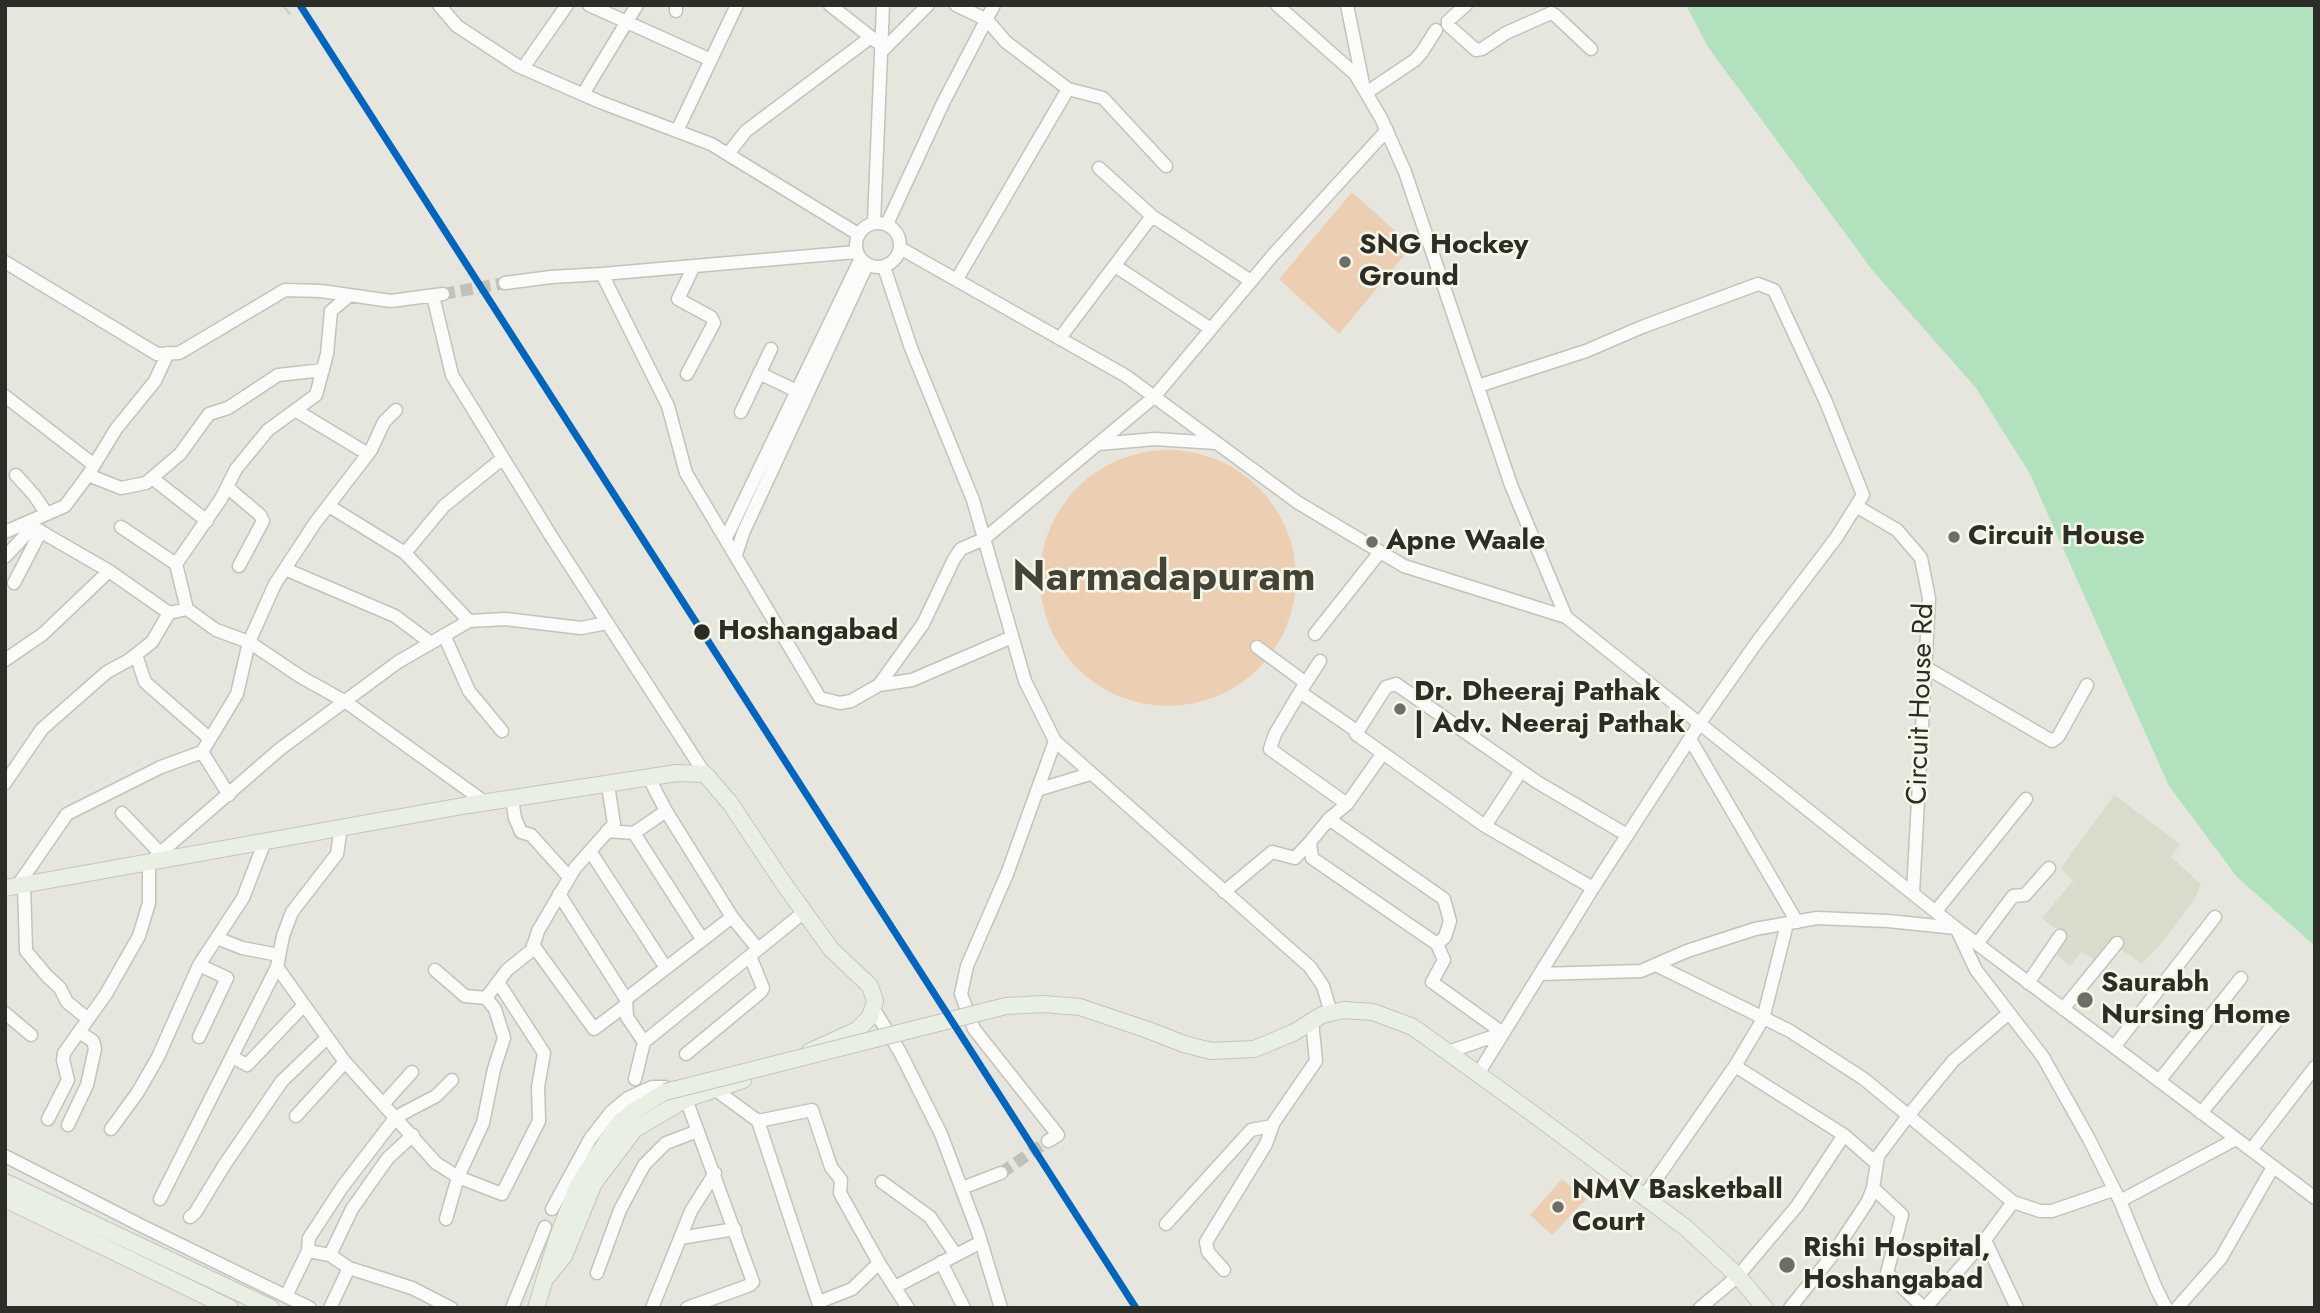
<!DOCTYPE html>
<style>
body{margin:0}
#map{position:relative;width:2320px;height:1313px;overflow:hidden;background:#e6e6de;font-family:Jost,sans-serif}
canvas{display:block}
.frame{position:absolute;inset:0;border:7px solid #2d2d27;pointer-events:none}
</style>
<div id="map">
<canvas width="2320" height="1313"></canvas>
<div class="frame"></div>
</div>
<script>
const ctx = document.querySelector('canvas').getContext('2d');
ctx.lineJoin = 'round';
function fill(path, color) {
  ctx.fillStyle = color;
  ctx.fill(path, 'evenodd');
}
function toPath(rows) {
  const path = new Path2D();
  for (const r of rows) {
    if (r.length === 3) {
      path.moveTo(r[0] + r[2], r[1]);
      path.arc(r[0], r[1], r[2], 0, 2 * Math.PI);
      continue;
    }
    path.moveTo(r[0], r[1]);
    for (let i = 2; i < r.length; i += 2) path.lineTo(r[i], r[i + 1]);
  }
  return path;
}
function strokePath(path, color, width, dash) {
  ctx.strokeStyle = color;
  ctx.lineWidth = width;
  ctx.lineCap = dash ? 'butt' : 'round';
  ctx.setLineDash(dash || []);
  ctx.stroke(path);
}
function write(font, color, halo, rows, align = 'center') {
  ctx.font = font + ' Jost,sans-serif';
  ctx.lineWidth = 5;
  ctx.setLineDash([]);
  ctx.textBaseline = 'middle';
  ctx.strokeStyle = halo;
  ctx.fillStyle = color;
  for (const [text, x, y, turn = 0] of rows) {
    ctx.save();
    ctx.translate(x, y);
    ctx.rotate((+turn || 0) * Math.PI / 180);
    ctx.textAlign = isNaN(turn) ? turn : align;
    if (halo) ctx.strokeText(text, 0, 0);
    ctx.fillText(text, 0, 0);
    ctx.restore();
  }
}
fill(toPath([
 [2114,795,2180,844,2171,857,2201,884,2196,896,2166,938,2142,964,2115,945,2104,965,2081,952,2070,966,2053,951,2059,931,2042,918,2073,881,2061,868]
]), '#dbdbcb');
fill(toPath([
 [1352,192,1412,246,1339,334,1279,279],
 [1168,578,128],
 [1562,1179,1586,1199,1552,1235,1530,1215]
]), '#eccfb3');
fill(toPath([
 [1686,5,2315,5,2315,946,2237,877,2169,786,2030,474,1976,388,1873,271,1708,47]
]), '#b1e1bd');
strokePath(toPath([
 [443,294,505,283],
 [1001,1173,1048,1141]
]), '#c1c1b9', 12, [12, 6]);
const minor = toPath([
 [439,5,457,26,518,66,600,102,711,144,858,234],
 [589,5,711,60],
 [676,5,676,11],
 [830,5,877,42],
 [956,5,987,20,1006,42,1068,89,1103,98,1166,166],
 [1277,5,1355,74,1381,118,1405,172,1511,485,1566,617,1956,928,2315,1198],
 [1347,5,1363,84],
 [1466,5,1448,21,1448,25,1476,50,1482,49,1506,33,1551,13,1556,16,1591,49],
 [881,52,928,5],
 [523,68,567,5],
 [1366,93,1415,60,1422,52,1436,30],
 [583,94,637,5],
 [677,131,737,5],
 [728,154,746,131,871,37],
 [1099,168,1152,216,1251,281],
 [874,222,883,5],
 [878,245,22],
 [887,224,943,103,994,5],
 [900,248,1126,376,1297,502,1404,566,1566,617],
 [5,262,157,354,179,353,285,290,321,291,391,301,443,294],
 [1115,266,1211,329],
 [884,267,911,348,973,500,1025,681,1055,741,1310,967,1323,986,1331,1013],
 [602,274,668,406,686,473,820,698,840,703,851,701,879,685,923,624,954,559,961,549,984,539,1154,397,1273,255,1387,130],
 [957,279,1068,89],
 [505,283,551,277,602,274,856,252],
 [433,296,452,375,551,536,705,774],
 [1060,338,1152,216],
 [759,373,803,394],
 [687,374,714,323,711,317,678,299,694,266],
 [1478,386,1586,351,1642,327,1758,284,1774,290,1826,402,1863,495,1836,538,1757,642,1700,723,1593,888,1478,1074],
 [5,396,94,465],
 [295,410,368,454],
 [741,412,771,349],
 [1099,444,1155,439,1216,443],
 [16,475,34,495,47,514],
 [88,475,121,488,146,483,180,454,209,414,228,408,278,375,323,370],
 [152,478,207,521],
 [227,487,260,515,263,521,239,566],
 [329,506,405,553,469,621],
 [1856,506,1897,530,1921,558,1929,598,1913,893],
 [33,527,109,571,169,613,187,609,216,630,249,642,301,677,346,702,486,803],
 [121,527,176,564],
 [5,532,65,506,88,475,116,429,155,381,168,353],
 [726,538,860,260],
 [405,553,444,506,503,458],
 [736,555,743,533,867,265],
 [5,557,33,527,29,522],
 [285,569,395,616,431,643],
 [14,583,41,531],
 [187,609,176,564,221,499,236,469,268,430,316,395,327,354,331,311,350,295],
 [1315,634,1380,552],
 [444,635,469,691,502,731],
 [1257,647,1306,683],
 [136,655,145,682,210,739],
 [5,660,43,634,109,571],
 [1320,661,1300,692,1358,732],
 [1925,667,2052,741,2058,737,2087,685],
 [879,685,912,680,1012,637],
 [1300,692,1275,734,1270,749,1347,804],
 [1690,739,1797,922],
 [202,752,229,795],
 [1521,771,1485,826,1356,734,1386,687,1396,684,1537,782,1627,835],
 [649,778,666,811,732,917],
 [5,783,42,729,107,672,129,660,152,642,169,613],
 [1037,790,1090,774],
 [512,799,515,818,521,832,531,835,569,877],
 [122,813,160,853],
 [1329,819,1347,804,1383,753],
 [1485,826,1593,888],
 [607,831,634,833,702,939],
 [634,833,666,811],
 [590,851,666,968],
 [151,861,280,749,398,662,469,621,505,619,581,628,607,623],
 [24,884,26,951,47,976,60,988,67,1002,88,1019],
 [18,885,67,814,161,767,202,752,237,694,249,642,275,584,315,523,371,450,384,422,396,410],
 [1224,892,1272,852,1295,858,1310,842],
 [559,894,626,999,627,1017,644,1042],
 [1936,911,2026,799],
 [1958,932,1976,970,2043,1057,2089,1139,2120,1201,2156,1288,2166,1308],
 [217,938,242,948,279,955],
 [1437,944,1445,937,1450,921,1444,899,1329,819,1310,842,1312,858,1437,944,1444,960,1432,982,1503,1033,1448,1052],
 [1977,944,2013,896,2025,895,2049,868],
 [533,945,594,1029,626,1005],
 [1656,965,1790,1031,1864,1079,2013,1202,2040,1211,2052,1211,2113,1190],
 [277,967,345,1062,436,1163,458,1177,502,1194,539,1121,538,1087,544,1053,498,982],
 [435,970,465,996,486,998],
 [1540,974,1641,971,1687,951,1755,929,1817,918,1888,921,1956,928],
 [2028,983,2060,936],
 [626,999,732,917,758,949],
 [873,1008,900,1052,941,1134,978,1232,1001,1308],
 [2063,1009,2117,943],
 [5,1013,31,1035],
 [199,1037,227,978,199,965],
 [2114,1047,2215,917],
 [686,1054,761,992,763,988,750,956],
 [232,1057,247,1065,303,1006],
 [1735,1066,1844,1135,1876,1163],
 [635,1079,644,1042,804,912],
 [2159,1081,2241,978],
 [713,1088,758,1121,812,1110,831,1167,841,1180,840,1193,879,1263,908,1308],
 [384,1103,412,1072],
 [2201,1113,2278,1019],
 [296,1116,345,1062],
 [48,1119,68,1080,63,1060,64,1053,106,994,139,936,149,903,149,862],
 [758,1121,820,1308],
 [68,1125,87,1085,95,1049,93,1041,79,1032],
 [111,1129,138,1092,158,1057,199,965,243,898,265,841],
 [1048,1141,1058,1135,974,1029,961,994,967,966,1007,874,1055,741],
 [2251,1150,2315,1067],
 [5,1156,142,1226,310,1308],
 [882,1182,930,1217,956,1255],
 [962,1188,1001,1173],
 [1873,1188,1902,1215,1887,1273,1924,1308],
 [1643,1198,1735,1066,1763,1019,1787,924],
 [160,1199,277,967,283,936,292,912,337,854,341,827],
 [2120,1201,2236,1139],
 [552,1209,590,1139,611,1112,628,1098,652,1087,665,1087,678,1093,686,1099,753,1282,750,1285,687,1308],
 [190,1217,195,1213,225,1164,282,1081,327,1038],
 [446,1219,458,1177,483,1123,494,1069,504,1038,495,1009,486,998,507,970,532,950,538,931,575,868,614,824,608,785],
 [1166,1224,1251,1130,1272,1126],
 [680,1238,735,1229],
 [1985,1240,2017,1308],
 [308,1251,330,1255,352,1209,388,1158,413,1135],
 [330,1255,349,1268,412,1288,451,1308],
 [941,1262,964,1308],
 [1224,1270,1208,1252,1206,1242,1266,1144,1274,1122,1316,1061,1312,1021],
 [597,1273,620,1210,644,1165,666,1143,698,1131],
 [895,1287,981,1242],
 [286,1296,308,1251,309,1238,343,1186,396,1117,436,1096,452,1080],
 [819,1302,852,1289,879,1263],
 [330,1308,349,1268],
 [512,1308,545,1227],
 [652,1308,691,1211,715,1173],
 [1700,1308,1738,1276,1797,1206,1844,1135],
 [1790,1308,1831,1257,1868,1201,1873,1188,1878,1156,1908,1116,1953,1061,2009,1013],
 [1925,1308,1985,1240,2013,1202],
 [2177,1308,2221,1258,2273,1167]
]);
const major = toPath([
 [5,888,468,805,677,773,705,774,730,803,784,884,831,949,870,986,875,1001,870,1017,857,1030,809,1052],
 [1148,1030,1184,1044,1211,1051,1254,1049,1293,1033,1322,1015,1344,1010,1373,1012,1413,1027,1532,1113,1686,1228,1738,1276,1765,1308],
 [5,1182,271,1308],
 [5,1199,230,1308],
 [546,1278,564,1256,594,1183,635,1129,686,1099,743,1080],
 [536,1308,557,1239,578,1185,617,1126,632,1112,665,1092]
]);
strokePath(minor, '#c3c3bc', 15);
strokePath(major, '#c4c4c0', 18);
strokePath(minor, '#fbfbfa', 12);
strokePath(major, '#eaefe4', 16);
strokePath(toPath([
 [283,5,292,17]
]), '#cdcdcb', 2.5, [12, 12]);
const majorBridge = toPath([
 [665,1092,1006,1006,1043,1004,1080,1007,1148,1030]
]);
strokePath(majorBridge, '#c4c4c0', 18, []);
strokePath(majorBridge, '#eaefe4', 16);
strokePath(toPath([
 [300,5,1136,1308]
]), '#0065bd', 7);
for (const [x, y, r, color] of [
 [1345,262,7,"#6e6e67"],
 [1954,537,7,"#6e6e67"],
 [1372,542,7,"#6e6e67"],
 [702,632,9,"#2d2d27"],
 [1400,709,7,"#6e6e67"],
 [2085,1000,9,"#6e6e67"],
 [1558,1207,7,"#6e6e67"],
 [1787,1265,9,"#6e6e67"]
]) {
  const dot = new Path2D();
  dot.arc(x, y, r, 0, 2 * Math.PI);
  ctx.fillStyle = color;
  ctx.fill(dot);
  strokePath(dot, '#f7f7e8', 2.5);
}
write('bold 28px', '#2d2d27', '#f7f7e8', [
 ["SNG Hockey",1359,246],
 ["Ground",1359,278],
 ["Circuit House",1968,537],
 ["Apne Waale",1386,542],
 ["Dr. Dheeraj Pathak",1414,693],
 ["| Adv. Neeraj Pathak",1414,725],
 ["Saurabh",2101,984],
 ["Nursing Home",2101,1016],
 ["NMV Basketball",1572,1191],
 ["Court",1572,1223],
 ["Rishi Hospital,",1803,1249],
 ["Hoshangabad",1803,1281]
], 'left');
write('bold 28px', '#2d2d27', '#f7f7e8', [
 ["Hoshangabad",718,632]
], 'left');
write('28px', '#2d2d27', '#f7f7e8', [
 ["Circuit House Rd",1922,704,-88]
]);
write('bold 42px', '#434337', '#f7f7e8', [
 ["Narmadapuram",1164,580]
]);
</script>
